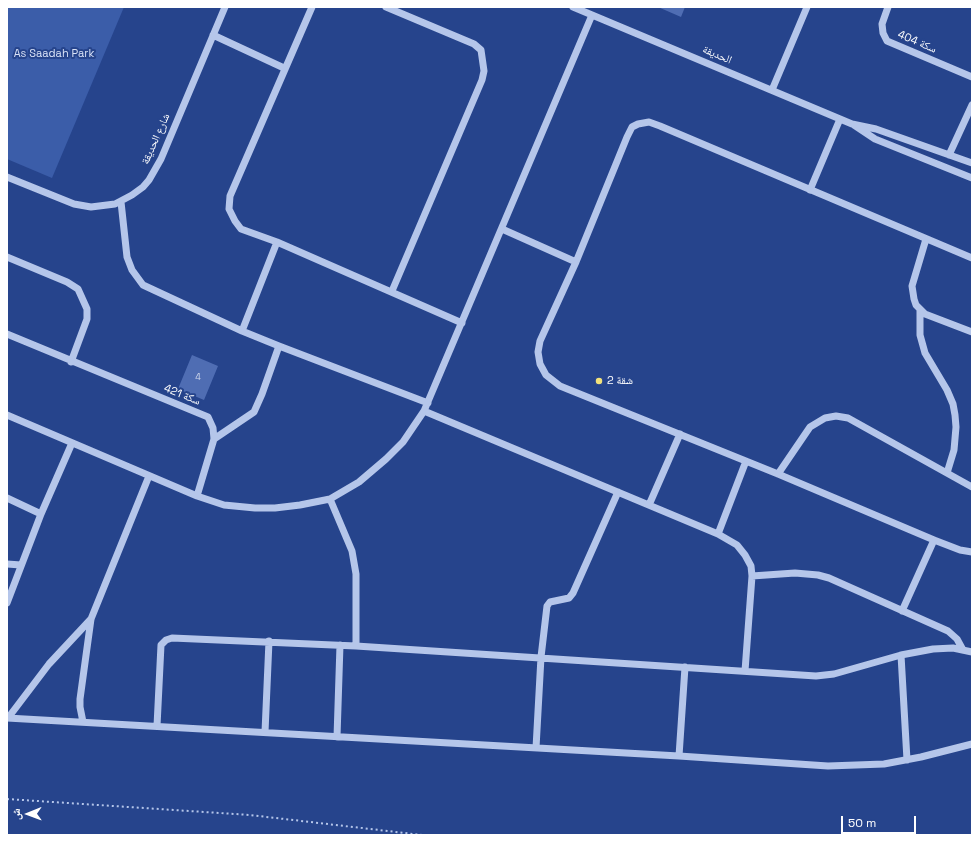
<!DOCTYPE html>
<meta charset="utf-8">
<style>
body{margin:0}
#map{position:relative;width:979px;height:842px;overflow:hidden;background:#26448c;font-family:"Space Grotesk","Noto Naskh Arabic",sans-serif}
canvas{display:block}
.frame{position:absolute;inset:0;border:8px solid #fff;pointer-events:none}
.north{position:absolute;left:8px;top:794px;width:40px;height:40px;-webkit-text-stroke:3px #26448c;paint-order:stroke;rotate:269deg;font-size:11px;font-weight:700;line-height:16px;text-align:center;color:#fff}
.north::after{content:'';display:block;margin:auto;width:14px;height:18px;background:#fff;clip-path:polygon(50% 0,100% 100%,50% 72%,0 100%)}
.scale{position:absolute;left:841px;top:816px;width:75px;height:18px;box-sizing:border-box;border:2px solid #fff;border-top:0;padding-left:5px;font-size:12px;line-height:14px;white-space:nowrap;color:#fff;-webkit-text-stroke:3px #26448c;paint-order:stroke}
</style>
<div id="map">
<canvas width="979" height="842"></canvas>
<div class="frame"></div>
<div class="north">ش</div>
<div class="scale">50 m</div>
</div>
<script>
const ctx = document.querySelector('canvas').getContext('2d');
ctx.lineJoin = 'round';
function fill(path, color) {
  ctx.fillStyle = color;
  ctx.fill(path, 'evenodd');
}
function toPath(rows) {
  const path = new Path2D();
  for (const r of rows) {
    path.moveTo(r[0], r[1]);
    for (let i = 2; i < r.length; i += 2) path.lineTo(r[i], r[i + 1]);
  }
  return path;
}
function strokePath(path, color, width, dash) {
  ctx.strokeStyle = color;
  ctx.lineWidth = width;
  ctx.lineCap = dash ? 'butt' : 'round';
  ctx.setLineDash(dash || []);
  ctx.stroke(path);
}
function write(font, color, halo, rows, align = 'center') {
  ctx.font = font + ' "Space Grotesk","Noto Naskh Arabic",sans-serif';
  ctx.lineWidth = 4;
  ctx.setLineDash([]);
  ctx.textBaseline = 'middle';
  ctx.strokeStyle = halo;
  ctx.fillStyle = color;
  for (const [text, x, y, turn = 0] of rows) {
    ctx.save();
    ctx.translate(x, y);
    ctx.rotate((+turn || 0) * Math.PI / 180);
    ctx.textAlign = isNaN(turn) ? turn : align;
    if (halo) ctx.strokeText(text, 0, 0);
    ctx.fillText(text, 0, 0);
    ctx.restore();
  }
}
fill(toPath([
 [7,7,124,7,52,178,7,159]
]), '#3b5da9');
fill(toPath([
 [658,7,685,7,681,17],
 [192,355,218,366,204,400,178,389]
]), '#4f6db3');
strokePath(toPath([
 [7,799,250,815,422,835]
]), '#b5c6ea', 2, [2, 3]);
strokePath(toPath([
 [312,7,230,196,229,209,235,221,241,229,277,242,462,323],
 [386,7,474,44,481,50,484,71,482,80,392,291],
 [573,7,852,124,876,129,972,163],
 [888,7,882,24,883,33,887,41,972,77],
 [213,35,284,68],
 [772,90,807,7],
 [854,125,875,139,972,178],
 [949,155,972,105],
 [7,177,74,204,91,207,115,204,132,195,143,187,149,180,161,159,225,7],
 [810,190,840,119],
 [121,202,127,257,132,270,143,285,242,331,279,346,428,403],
 [502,229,576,262],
 [926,239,912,286,914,299,916,305,925,314,972,332],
 [7,257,67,282,78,289,87,309,87,319,71,362],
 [972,258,660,126,649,122,638,124,632,127,627,137,576,262,540,341,538,352,540,364,546,375,560,386,778,474,934,540,960,550,972,552],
 [920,310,920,335,925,353,947,390,953,404,955,415,956,427,954,450,947,473],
 [242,331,277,242],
 [7,334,208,417,213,428,214,439,197,496],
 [424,411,718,534,737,545,745,555,751,566,752,576,745,671],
 [7,415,197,496,224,505,255,508,275,508,300,505,330,499,359,482,386,459,403,442,424,411,592,15],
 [214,439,254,412,262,394,279,346],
 [778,474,810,427,825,418,836,416,848,418,972,487],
 [7,498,41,514],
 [330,499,352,551,356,574,356,646],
 [649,505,680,434],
 [718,534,746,461],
 [7,564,21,565],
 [752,576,795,573,818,575,829,578,948,631,957,639,963,650],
 [7,603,41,514,72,443],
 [902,611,934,540],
 [901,655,907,760],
 [7,718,679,756,828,766,884,764,921,757,972,744],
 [8,718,49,664,91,619],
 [83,722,80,707,80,699,91,619,149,476],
 [157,726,161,645,166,640,172,638,356,646,816,676,834,674,901,655,933,649,953,648,972,652],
 [265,732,269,641],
 [337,737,340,645],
 [536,748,541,657,547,606,550,602,569,598,573,593,618,492],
 [679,756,685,667]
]), '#b5c6ea', 7);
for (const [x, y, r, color] of [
 [599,381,4,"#f3e27a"]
]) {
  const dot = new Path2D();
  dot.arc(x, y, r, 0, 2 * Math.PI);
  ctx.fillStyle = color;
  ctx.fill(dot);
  strokePath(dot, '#26448c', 1.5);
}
write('9px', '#d3daec', null, [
 ["4",198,378]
]);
write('11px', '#fff', '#26448c', [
 ["سكة 404",917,42,23],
 ["الحديقة",717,55,23],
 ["شارع الحديقة",156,139,-66],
 ["سكة 421",182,395,22]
]);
write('11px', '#dae3f8', '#26448c', [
 ["As Saadah Park",54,54]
]);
write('11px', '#fff', '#26448c', [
 ["شقة 2",607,381]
], 'left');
</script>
